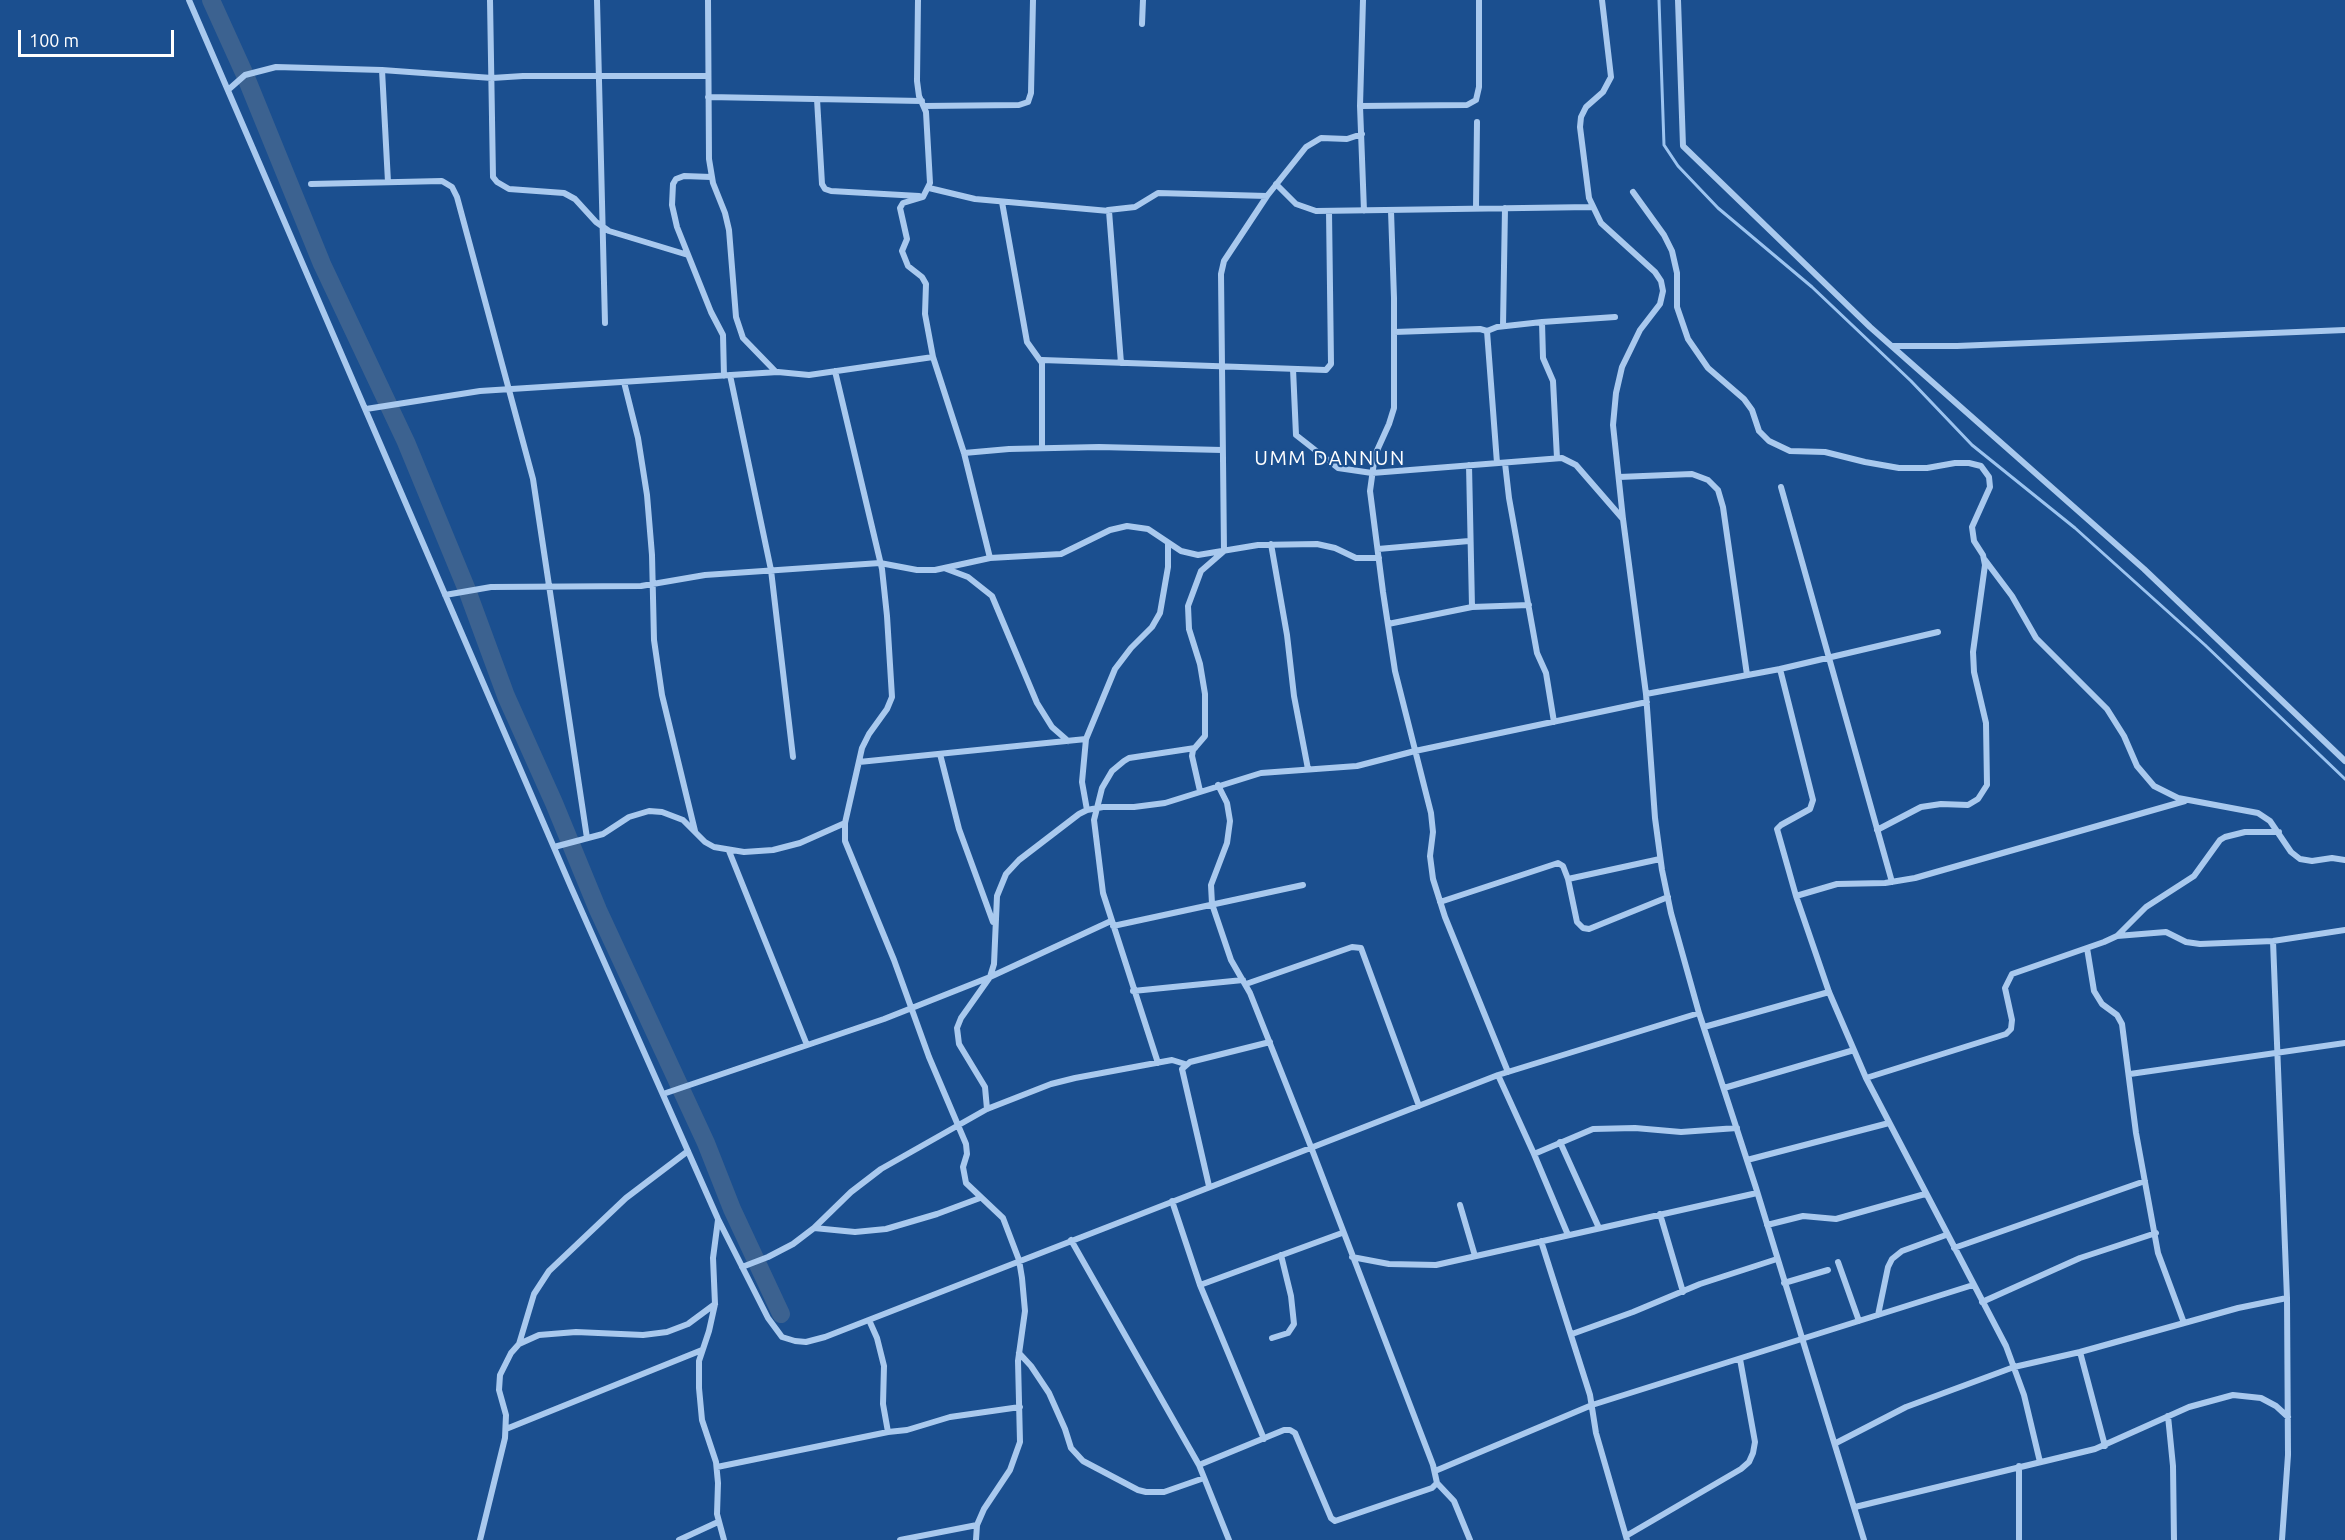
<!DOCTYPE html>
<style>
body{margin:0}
#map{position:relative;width:2345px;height:1540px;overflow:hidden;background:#1b4f8f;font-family:Ubuntu,sans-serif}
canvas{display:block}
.scale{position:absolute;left:18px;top:30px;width:156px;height:27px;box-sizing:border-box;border:3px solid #fff;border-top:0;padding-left:8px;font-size:18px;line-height:21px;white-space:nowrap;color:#fff;-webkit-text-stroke:4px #1b4f8f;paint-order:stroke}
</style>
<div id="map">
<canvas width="2345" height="1540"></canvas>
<div class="scale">100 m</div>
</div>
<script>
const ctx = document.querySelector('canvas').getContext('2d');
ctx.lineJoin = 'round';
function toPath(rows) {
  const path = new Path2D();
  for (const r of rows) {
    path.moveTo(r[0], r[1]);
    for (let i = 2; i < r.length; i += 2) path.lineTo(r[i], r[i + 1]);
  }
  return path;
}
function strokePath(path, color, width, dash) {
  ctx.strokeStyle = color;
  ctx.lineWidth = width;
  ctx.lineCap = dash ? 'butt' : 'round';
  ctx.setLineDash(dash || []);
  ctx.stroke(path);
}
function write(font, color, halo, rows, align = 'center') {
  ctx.font = font + ' Ubuntu,sans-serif';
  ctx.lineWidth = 4.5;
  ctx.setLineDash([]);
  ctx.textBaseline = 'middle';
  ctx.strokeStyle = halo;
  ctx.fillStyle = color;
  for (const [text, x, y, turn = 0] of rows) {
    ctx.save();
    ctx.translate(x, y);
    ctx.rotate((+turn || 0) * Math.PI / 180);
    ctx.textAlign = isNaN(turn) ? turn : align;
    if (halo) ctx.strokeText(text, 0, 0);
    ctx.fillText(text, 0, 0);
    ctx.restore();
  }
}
strokePath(toPath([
 [1659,0,1664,145,1678,166,1718,208,1812,287,1911,381,1972,445,2075,528,2205,645,2345,779]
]), '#9cc4f0', 3);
strokePath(toPath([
 [211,0,245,75,322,264,406,442,467,590,506,696,554,803,598,910,706,1143,732,1209,781,1314]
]), '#3c6290', 18);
strokePath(toPath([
 [189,0,571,887,718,1219,768,1318,782,1337,795,1341,806,1342,825,1337,1498,1075,1699,1013],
 [490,0,493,177,497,182,509,189,564,193,575,199,596,222,609,231,688,255],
 [597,0,605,323],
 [708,0,709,159,713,183,725,213,729,230,736,317,743,338,776,372],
 [918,0,917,81,919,96,926,112,930,183,923,197,903,203,900,208,907,239,902,251,908,266,922,277,926,284,925,314,933,357,964,453,990,558],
 [1363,0,1360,106,1364,211],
 [1602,0,1611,77,1603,92,1586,107,1581,117,1580,127,1589,198,1601,223,1655,272,1661,281,1663,291,1660,304,1640,330,1622,367,1616,393,1613,425,1623,519,1646,694,1655,818,1662,870,1671,913,1699,1013,1756,1188,1864,1540],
 [1678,0,1683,146,1870,327,2144,569,2345,761],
 [1142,24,1143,0],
 [382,70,388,182],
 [228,90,245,75,276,67,382,70,492,78,523,76,708,76],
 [708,97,922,101],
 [817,99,822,184,825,189,831,191,919,196],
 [924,106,1019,105,1028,102,1031,93,1033,0],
 [1360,106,1467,105,1476,100,1479,87,1479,0],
 [711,177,684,176,676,179,673,184,672,205,677,227,711,312,723,335,724,376],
 [311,184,442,181,452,187,457,197,533,479,587,838],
 [1276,184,1296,204,1316,211,1592,207],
 [929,188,975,199,1109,211,1121,363],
 [1633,192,1664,235,1672,251,1677,273,1677,307,1688,339,1708,368,1744,399,1752,410,1759,431,1769,441,1790,451,1825,452,1865,462,1899,468,1927,468,1955,463,1969,463,1981,466,1989,477,1990,487,1972,527,1974,541,1983,555,1985,565,1973,652,1974,672,1986,723,1987,785,1978,799,1968,805,1941,804,1921,807,1877,830],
 [1002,202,1027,342,1042,363,1042,448],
 [1476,208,1477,122],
 [1108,210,1135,207,1158,193,1267,196],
 [1391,211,1394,298,1394,408,1389,424,1375,455,1370,491,1383,592,1395,671,1431,813,1433,832,1430,856,1433,879,1445,917,1508,1072],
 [1542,322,1543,358,1553,381,1557,458],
 [1503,326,1505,208],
 [1487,331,1497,327,1542,322,1615,317],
 [1394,332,1480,329,1487,331,1497,463],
 [1893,346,1957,346,2345,330],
 [1042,360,1326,370,1331,364,1329,211],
 [1293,369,1296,435,1338,468,1372,473,1562,458,1576,465,1622,518],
 [835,371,882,569,887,616,892,697,887,709,869,734,862,748,845,823,845,841,894,960,929,1057,966,1144,967,1154,963,1167,966,1183,1003,1218,1019,1260,1022,1278,1025,1311,1018,1361,1020,1442,1010,1470,984,1509,977,1525,976,1540],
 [730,375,771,570,793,757],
 [624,382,638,438,647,495,652,555,654,640,662,695,695,831],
 [366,409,480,391,778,372,809,375,933,357],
 [964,453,1009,449,1099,447,1222,450],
 [1505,463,1509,498,1537,653,1546,673,1554,722],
 [1469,465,1472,607],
 [1619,477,1692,474,1708,480,1718,490,1723,507,1747,675],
 [1781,487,1892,882],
 [1271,544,1287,635,1294,696,1308,769],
 [1378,549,1469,541],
 [1985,560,2012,596,2036,638,2107,709,2124,736,2137,766,2154,786,2178,798,2258,813,2270,821,2291,852,2300,859,2312,861,2332,858,2345,860],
 [944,568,968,577,992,596,1037,703,1052,727,1068,741],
 [445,595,491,587,641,586,705,575,880,563,917,570,935,570,990,558,1061,554,1110,530,1127,526,1148,529,1181,551,1198,555,1258,545,1317,544,1335,548,1356,558,1379,558],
 [1388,624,1472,607,1529,605],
 [1780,669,1813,800,1810,809,1781,825,1777,829,1796,896,1829,992,1866,1078,2006,1346,2024,1395,2040,1462],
 [1646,694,1780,669,1938,632],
 [940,754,959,829,993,922],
 [859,762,1086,739],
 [1200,791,1192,756,1193,750,1205,736,1205,694,1200,664,1189,629,1188,606,1201,571,1224,551,1221,274,1224,261,1267,196,1306,147,1321,138,1347,139,1362,134],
 [1087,810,1082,782,1086,739,1115,669,1131,648,1152,627,1160,613,1168,567,1168,543],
 [554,847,603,834,629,817,649,811,662,812,683,820,705,842,714,847,744,852,773,850,800,843,845,823],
 [729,851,807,1045],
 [1568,879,1660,859],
 [1796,896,1837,884,1885,883,1915,878,2185,801],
 [1440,902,1558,863,1563,866,1568,879,1577,922,1583,928,1589,929,1668,897],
 [1113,926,1303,885],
 [2117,936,2166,932,2186,942,2200,944,2273,941,2345,930],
 [2273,941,2287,1298,2288,1455,2282,1540],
 [2087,948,2094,991,2102,1004,2117,1015,2122,1024,2136,1133,2158,1253,2184,1323],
 [1246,984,1352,947,1361,948,1419,1106],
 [1133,991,1243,980],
 [1704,1027,1829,992],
 [1158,1063,1103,893,1094,820,1102,788,1112,771,1124,761,1129,758,1195,748],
 [2130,1074,2345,1043],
 [1498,1075,1534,1154,1568,1235],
 [1866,1078,2006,1034,2011,1029,2012,1020,2005,988,2012,974,2104,942,2117,936,2146,907,2194,876,2220,840,2225,837,2245,832,2279,832],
 [1724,1088,1854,1050],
 [663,1094,884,1019,990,977,994,964,997,896,1006,874,1019,860,1079,814,1087,810,1103,807,1134,807,1165,803,1261,773,1357,766,1415,751,1647,702],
 [987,1109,985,1087,959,1044,957,1028,961,1018,990,977,1111,921],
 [1560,1142,1599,1228],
 [1534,1154,1593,1129,1635,1128,1681,1132,1737,1128],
 [1747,1160,1889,1123],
 [1209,1186,1182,1069,1190,1062,1270,1042],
 [1172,1201,1200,1285,1264,1439],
 [1460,1205,1475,1256],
 [1660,1214,1683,1292],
 [718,1220,713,1258,715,1304,709,1331,699,1361,699,1388,702,1420,716,1462,718,1483,717,1514,724,1540],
 [1767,1225,1803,1216,1836,1219,1925,1194],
 [814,1228,855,1232,886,1229,937,1214,980,1198],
 [1071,1240,1199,1465,1229,1540],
 [1541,1241,1590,1395,1596,1433,1627,1540],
 [1954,1248,2145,1181],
 [1352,1257,1389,1264,1436,1265,1757,1193],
 [1838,1262,1859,1321],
 [742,1267,768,1257,793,1244,814,1228,851,1192,881,1169,987,1109,1051,1084,1075,1078,1172,1060,1185,1064],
 [1784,1283,1828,1270],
 [1200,1285,1342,1233],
 [1982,1302,2080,1258,2156,1233],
 [1878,1315,1888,1267,1892,1259,1902,1251,1946,1235],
 [869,1320,877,1338,884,1366,883,1404,888,1432],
 [1572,1334,1633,1312,1700,1284,1777,1259],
 [1272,1338,1288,1333,1294,1324,1291,1296,1281,1255],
 [519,1344,534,1294,549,1271,626,1198,688,1151],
 [2080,1352,2105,1446],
 [1019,1353,1031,1366,1049,1393,1065,1429,1071,1448,1083,1461,1138,1490,1146,1492,1164,1492,1204,1478],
 [2168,1416,2173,1466,2174,1540],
 [506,1429,702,1350],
 [1836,1443,1906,1407,2014,1367,2080,1352,2238,1308,2287,1298],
 [1199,1465,1284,1430,1290,1430,1295,1433,1331,1518,1335,1521,1432,1488,1437,1483,1433,1465,1311,1147,1250,993,1231,960,1212,904,1211,885,1227,843,1230,821,1227,803,1218,785],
 [2019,1466,2019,1540],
 [717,1467,888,1432,907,1430,950,1417,1020,1407],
 [1435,1471,1592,1405,1973,1285],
 [1437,1483,1454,1501,1470,1540],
 [1855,1507,2095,1449,2189,1407,2233,1395,2261,1398,2276,1406,2288,1417],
 [1626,1536,1741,1469,1749,1462,1753,1453,1755,1442,1740,1359],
 [480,1540,505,1438,506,1415,499,1390,500,1375,511,1353,519,1344,539,1335,576,1332,643,1335,667,1332,688,1324,715,1304],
 [679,1540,718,1522],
 [900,1540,977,1525]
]), '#a9c9ee', 6);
ctx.letterSpacing = '1.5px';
write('20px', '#fff', '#1b4f8f', [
 ["UMM DANNUN",1330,458]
]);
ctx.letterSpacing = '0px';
</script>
